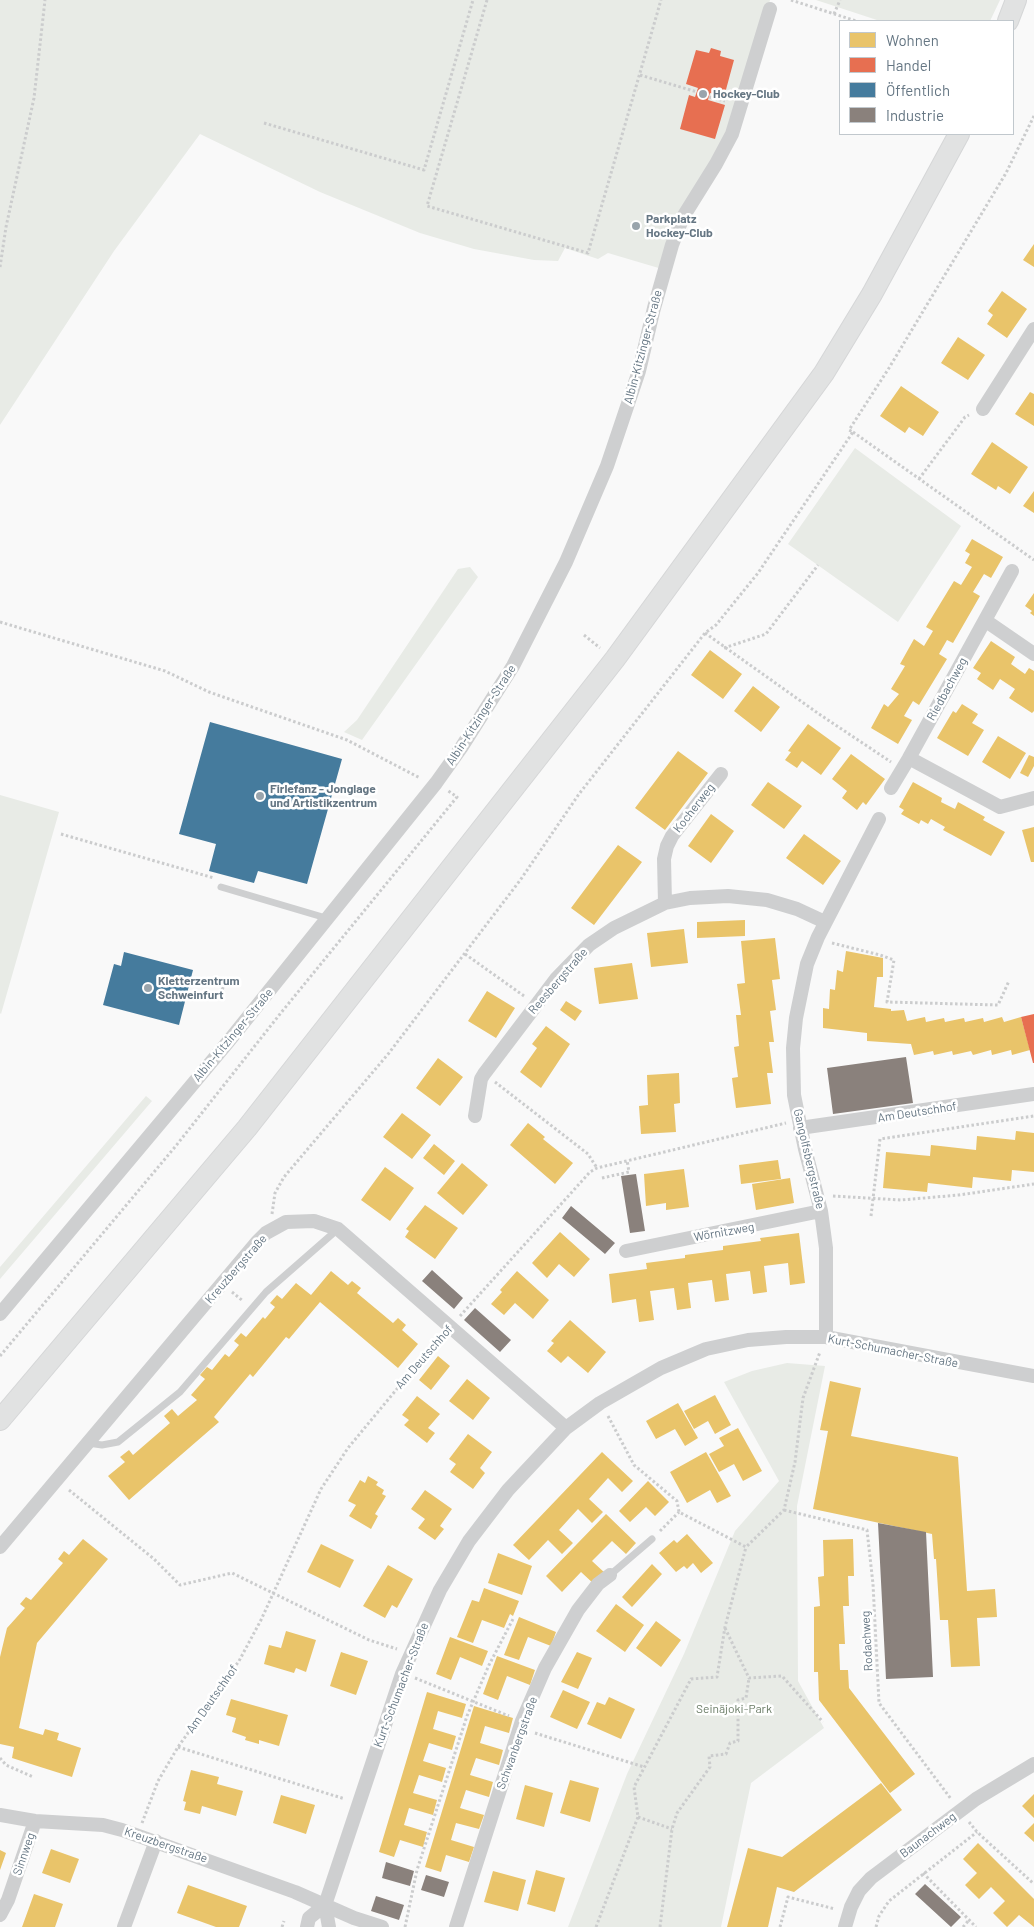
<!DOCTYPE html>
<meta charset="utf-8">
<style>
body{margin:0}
#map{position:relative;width:1034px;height:1927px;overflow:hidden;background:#f9f9f9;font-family:Barlow,sans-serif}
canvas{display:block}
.legend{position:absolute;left:839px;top:20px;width:175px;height:115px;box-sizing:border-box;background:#fff;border:1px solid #c1c8cd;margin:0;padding:6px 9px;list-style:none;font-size:15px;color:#657683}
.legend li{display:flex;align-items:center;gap:10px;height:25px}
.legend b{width:25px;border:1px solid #c1c8cd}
</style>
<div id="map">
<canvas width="1034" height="1927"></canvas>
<ul class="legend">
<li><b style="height:14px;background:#e9c46a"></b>Wohnen</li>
<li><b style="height:14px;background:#e76f51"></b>Handel</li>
<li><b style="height:14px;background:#457b9d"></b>Öffentlich</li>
<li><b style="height:14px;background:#8a817c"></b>Industrie</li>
</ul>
</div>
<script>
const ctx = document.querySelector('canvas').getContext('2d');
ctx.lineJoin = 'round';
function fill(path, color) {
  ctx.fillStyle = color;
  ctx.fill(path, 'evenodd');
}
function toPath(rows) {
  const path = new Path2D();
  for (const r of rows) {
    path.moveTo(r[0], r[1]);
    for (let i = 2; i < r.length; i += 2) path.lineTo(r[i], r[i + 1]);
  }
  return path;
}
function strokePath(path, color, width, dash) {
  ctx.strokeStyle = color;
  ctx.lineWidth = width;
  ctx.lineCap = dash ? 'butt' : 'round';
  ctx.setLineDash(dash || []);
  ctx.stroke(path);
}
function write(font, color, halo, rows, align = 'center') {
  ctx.font = font + ' Barlow,sans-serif';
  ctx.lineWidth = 5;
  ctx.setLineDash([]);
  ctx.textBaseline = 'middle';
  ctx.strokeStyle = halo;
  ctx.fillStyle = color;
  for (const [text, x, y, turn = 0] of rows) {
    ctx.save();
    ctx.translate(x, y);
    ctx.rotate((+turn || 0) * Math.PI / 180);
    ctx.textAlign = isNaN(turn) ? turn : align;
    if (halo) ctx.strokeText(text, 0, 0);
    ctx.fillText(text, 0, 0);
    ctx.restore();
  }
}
fill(toPath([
 [0,0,770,0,730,133,662,269,608,253,598,259,565,248,558,261,534,260,474,249,420,233,320,192,200,134,114,251,0,425],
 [816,0,1000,0,990,21,880,21],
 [855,448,961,526,898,622,788,544],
 [470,567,478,577,362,740,344,732,357,720,458,569],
 [0,795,59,812,1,1014,0,1013],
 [146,1096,152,1101,0,1279,0,1267],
 [787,1363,825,1366,797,1506,798,1681,824,1728,751,1783,721,1927,568,1927,627,1774,684,1654,735,1531,779,1481,724,1382,752,1371]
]), '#e8ebe6');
fill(toPath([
 [1034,244,1034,267,1023,260],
 [1002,291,1027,309,1007,338,987,324,993,315,988,311],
 [958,337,985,355,968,380,941,363],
 [901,386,939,412,923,436,909,427,905,433,880,416],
 [1030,392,1034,394,1034,426,1015,414],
 [992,442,1028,467,1010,494,998,486,996,490,971,474],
 [1034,491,1034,513,1023,506],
 [972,539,1003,557,991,578,984,574,973,592,980,596,953,643,947,640,939,654,947,659,919,705,913,701,904,716,912,720,898,744,871,728,884,704,888,707,899,694,891,689,905,666,900,664,914,639,924,646,933,631,926,627,954,581,961,585,972,567,965,563,970,554,965,551],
 [1034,593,1034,616,1030,613,1032,611,1025,606],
 [991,641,1015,657,1011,664,1025,674,1029,668,1034,671,1034,711,1032,713,1009,698,1015,689,1000,679,993,690,977,679,981,673,973,668],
 [710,650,742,674,723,699,691,675],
 [753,686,780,707,761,732,734,711],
 [962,704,978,714,972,723,984,730,968,756,937,738,953,711,956,713],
 [808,724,841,748,821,775,802,761,797,768,785,760,791,752,788,751],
 [998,736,1026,753,1010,779,982,762],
 [678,751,708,773,665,830,635,808],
 [851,754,885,779,866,805,863,802,857,810,842,798,847,791,832,779],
 [1029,755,1034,757,1034,766,1028,777,1020,773],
 [768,782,802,806,784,829,751,805],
 [913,782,942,798,941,802,955,809,958,802,985,817,983,820,1005,832,991,856,943,830,945,827,931,819,928,824,921,820,919,824,901,814,904,810,899,807],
 [711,814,734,831,711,863,688,846],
 [1034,827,1034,862,1031,862,1022,830],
 [804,834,841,861,823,885,786,858],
 [618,845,642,862,594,925,571,908],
 [745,920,745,936,697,938,697,922],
 [684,929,688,963,651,967,647,933],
 [775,938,780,979,772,980,776,1010,770,1011,774,1042,769,1042,773,1073,767,1073,771,1104,736,1108,732,1078,738,1077,734,1047,739,1046,736,1015,741,1015,737,984,745,983,741,941],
 [846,951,883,958,883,977,877,977,874,1007,891,1009,891,1011,904,1010,907,1021,925,1017,926,1022,944,1018,945,1022,964,1018,965,1022,983,1018,984,1022,1002,1017,1004,1022,1021,1017,1030,1050,1012,1055,1011,1050,992,1055,991,1050,973,1055,971,1051,953,1055,952,1051,934,1055,933,1051,914,1055,911,1044,867,1041,867,1033,823,1028,823,1008,829,1009,830,989,835,990,837,970,843,972],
 [632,963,638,999,599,1004,594,968],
 [487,991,515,1008,496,1038,468,1021],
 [566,1001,582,1011,575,1021,560,1010],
 [546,1026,570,1044,541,1088,520,1072,537,1048,532,1044],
 [438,1058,463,1077,440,1106,416,1088],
 [679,1073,680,1103,674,1104,676,1132,641,1134,639,1106,648,1105,647,1075],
 [402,1113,431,1135,412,1159,383,1137],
 [528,1123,545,1137,543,1139,573,1163,555,1184,510,1145],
 [1016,1131,1034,1133,1034,1172,1012,1170,1011,1181,973,1177,972,1188,928,1183,927,1192,883,1188,886,1152,930,1156,931,1145,976,1150,977,1136,1015,1140],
 [434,1144,455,1161,444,1175,423,1158],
 [778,1160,781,1179,741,1184,739,1165],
 [462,1163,488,1185,463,1215,437,1193],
 [385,1167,414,1188,390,1221,361,1200],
 [684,1169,689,1207,666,1210,666,1203,646,1206,644,1174],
 [790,1178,794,1203,756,1210,752,1184],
 [425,1205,458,1228,435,1259,405,1237,409,1231,406,1229],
 [560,1232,590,1259,574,1277,559,1264,547,1278,532,1263],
 [799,1233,805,1283,790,1285,788,1263,764,1266,767,1292,753,1294,750,1271,726,1274,729,1300,715,1302,712,1280,688,1283,691,1308,677,1310,674,1288,650,1291,654,1320,639,1322,636,1299,612,1303,609,1274,647,1269,646,1263,685,1258,685,1255,723,1250,723,1246,761,1241,760,1238],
 [331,1271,348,1285,352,1281,361,1288,357,1293,393,1323,398,1318,406,1325,402,1330,418,1344,398,1368,320,1302,289,1339,286,1337,253,1377,250,1374,214,1417,219,1422,129,1500,108,1476,125,1462,120,1457,129,1450,133,1455,170,1423,164,1416,172,1409,178,1416,197,1400,191,1395,205,1379,200,1375,207,1367,212,1370,225,1354,229,1357,239,1345,234,1341,241,1333,246,1337,263,1317,265,1319,275,1307,270,1303,277,1295,282,1299,296,1283,311,1295],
 [517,1271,549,1300,533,1319,515,1303,504,1315,491,1304,502,1292,500,1290],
 [570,1320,606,1352,588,1373,568,1356,561,1363,547,1351,554,1343,551,1341],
 [438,1356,450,1366,431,1390,419,1380],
 [467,1379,490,1398,473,1420,449,1401],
 [830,1381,861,1388,851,1436,958,1457,967,1591,995,1589,997,1617,977,1618,980,1666,951,1667,948,1620,940,1620,936,1559,934,1559,932,1534,813,1509,828,1431,820,1430],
 [715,1395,731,1425,715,1434,708,1421,694,1429,684,1411],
 [417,1396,440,1414,428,1428,435,1433,427,1443,404,1425,409,1420,402,1415],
 [678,1403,698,1438,685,1446,675,1429,656,1439,646,1421],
 [738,1428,762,1471,743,1481,734,1464,719,1472,709,1454,724,1446,719,1438],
 [468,1434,492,1452,480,1468,485,1473,473,1489,450,1472,456,1464,449,1459],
 [602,1452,633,1481,622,1492,608,1478,589,1499,603,1512,592,1523,578,1509,559,1530,573,1543,562,1554,548,1540,529,1560,513,1545],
 [706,1452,731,1496,717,1503,710,1490,687,1503,670,1472],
 [368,1476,378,1482,376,1485,384,1490,382,1494,386,1496,375,1514,378,1516,371,1529,349,1516,356,1505,348,1501,360,1480,365,1483],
 [648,1481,669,1502,655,1516,646,1507,630,1522,619,1511],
 [425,1490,452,1509,440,1526,444,1529,435,1540,418,1528,425,1519,411,1509],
 [606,1514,636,1543,626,1554,612,1541,592,1561,606,1574,595,1585,581,1572,562,1592,546,1576],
 [687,1534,713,1563,701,1573,693,1563,687,1569,684,1566,676,1572,659,1553,674,1540,677,1543],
 [83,1539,108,1559,37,1643,19,1728,43,1735,45,1729,59,1733,57,1740,81,1748,72,1777,12,1758,14,1747,0,1744,0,1657,7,1628,25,1608,20,1604,26,1597,31,1600,63,1563,58,1559,64,1551,69,1555],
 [853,1539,854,1576,848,1576,849,1606,843,1606,845,1644,839,1644,840,1670,848,1670,849,1688,915,1774,890,1793,819,1700,818,1672,814,1672,814,1607,820,1606,818,1577,824,1576,823,1540],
 [321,1544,354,1560,340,1588,307,1572],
 [498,1553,532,1566,522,1595,488,1583],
 [652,1564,662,1574,632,1607,622,1597],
 [388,1565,413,1579,397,1608,392,1605,385,1618,363,1606],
 [484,1588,519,1601,513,1616,510,1614,504,1628,482,1620,473,1643,457,1637,472,1600,479,1602],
 [616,1604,644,1625,625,1652,596,1631],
 [519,1617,556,1632,551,1646,528,1637,519,1660,504,1655],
 [656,1621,681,1640,661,1667,636,1648],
 [286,1631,316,1640,306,1672,296,1668,294,1673,264,1664,269,1645,281,1648],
 [450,1637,488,1651,482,1666,460,1657,451,1680,436,1674],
 [341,1652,368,1661,356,1695,330,1686],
 [577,1652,592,1658,578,1689,561,1682],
 [497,1656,535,1670,530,1685,507,1676,498,1700,483,1694],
 [563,1690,590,1702,577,1729,550,1717],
 [427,1692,466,1704,462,1718,438,1711,433,1729,456,1736,452,1750,429,1743,423,1761,446,1768,442,1782,419,1775,413,1793,437,1800,433,1815,409,1808,404,1825,427,1832,423,1847,400,1840,394,1857,379,1852],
 [609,1697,635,1709,621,1739,587,1724,597,1702,605,1705],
 [231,1699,288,1715,279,1746,259,1740,259,1744,245,1740,246,1737,232,1732,236,1718,226,1715],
 [474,1706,513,1718,509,1733,485,1726,480,1743,503,1750,499,1765,476,1758,470,1775,493,1782,489,1797,466,1790,460,1808,484,1815,479,1829,456,1823,451,1840,474,1847,469,1862,446,1855,441,1872,425,1867],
 [191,1770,219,1777,217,1784,243,1791,236,1816,202,1806,200,1814,184,1810,186,1802,183,1801],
 [570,1780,599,1788,590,1822,560,1813],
 [881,1783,902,1810,794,1892,777,1887,768,1927,727,1927,748,1848,782,1857],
 [525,1785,553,1793,544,1827,516,1819],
 [1034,1794,1034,1818,1022,1806],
 [281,1795,315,1805,306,1834,273,1823],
 [1034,1823,1034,1842,1024,1833],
 [978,1843,1034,1899,1034,1927,1019,1915,1007,1927,993,1913,1005,1901,991,1887,979,1899,965,1885,977,1873,963,1859],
 [51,1849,79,1859,70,1883,42,1873],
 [0,1850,6,1853,0,1870],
 [536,1870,565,1878,555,1912,527,1904],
 [493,1871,526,1880,518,1911,484,1902],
 [188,1885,247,1906,239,1927,216,1927,177,1913],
 [34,1894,63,1904,55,1927,22,1927]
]), '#e9c46a');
fill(toPath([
 [711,48,721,51,720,56,734,60,724,97,710,93,708,100,725,105,715,139,680,129,689,95,695,97,698,88,686,84,696,50,709,53],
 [1034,1014,1034,1063,1033,1063,1021,1017]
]), '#e76f51');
fill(toPath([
 [210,722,342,759,307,884,258,871,254,883,209,871,216,844,179,834],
 [124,952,193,970,179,1025,103,1005,114,964,121,966]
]), '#457b9d');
fill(toPath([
 [906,1057,913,1103,833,1114,827,1068],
 [636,1174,645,1231,630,1233,621,1176],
 [571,1206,615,1243,605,1254,562,1218],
 [432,1270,463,1298,454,1309,422,1281],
 [475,1308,511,1340,500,1352,464,1320],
 [878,1523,926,1532,933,1677,886,1679],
 [386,1862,414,1871,410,1886,382,1878],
 [426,1875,449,1882,444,1897,421,1890],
 [925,1884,961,1917,951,1927,915,1894],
 [376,1896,404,1905,399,1920,371,1911]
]), '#8a817c');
const secondary = toPath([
 [1008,21,1016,0],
 [0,1420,247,1128,615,659,824,373,872,294,959,134]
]);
strokePath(secondary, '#d5d6d7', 22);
strokePath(toPath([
 [487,0,427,206,588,253,661,0],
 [791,0,856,21],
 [834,14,840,0],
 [640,75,697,92],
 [709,97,725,101],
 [264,123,424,170,473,0],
 [0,267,6,227,34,98,45,0],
 [853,432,1034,560],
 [919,479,965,417,969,415],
 [0,622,165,671,209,692,347,740,420,778],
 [705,633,819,714,891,762],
 [584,635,600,648],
 [724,648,766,634,818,565],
 [61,834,214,878],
 [832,943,880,955,894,960,887,1002,998,1005,1009,981],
 [465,954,524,996],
 [208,999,220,997,226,978],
 [495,1082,588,1154,597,1168],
 [602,1178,629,1172,627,1160],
 [833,1196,901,1200,959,1195,1034,1184],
 [272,1214,275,1193,284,1177,389,1053,521,879,579,794,705,633,716,625,758,573,853,432,849,430,889,368,1006,173,1034,116],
 [871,1216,880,1139,1034,1116],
 [232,1292,243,1301],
 [460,1316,590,1172,597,1168,786,1123],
 [0,1356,175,1147,280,1014,457,797,447,790],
 [608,1416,634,1465,677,1501,679,1512,746,1547,784,1510,795,1462,803,1398,820,1352],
 [69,1490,154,1559,180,1585,232,1573,369,1640,397,1649],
 [784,1510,867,1530,873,1584,879,1703,951,1799],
 [660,1531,679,1512],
 [725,1628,749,1678,782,1676,823,1722],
 [415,1678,509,1716],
 [535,1733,644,1767],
 [178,1747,345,1799],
 [0,1758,6,1765,33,1777],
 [638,1817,672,1829],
 [969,1822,977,1832,1034,1884],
 [142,1823,158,1781,178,1747,239,1661,261,1620,321,1489,348,1448,440,1337],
 [923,1873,976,1927],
 [282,1927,284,1921],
 [405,1927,417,1870,467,1716,489,1665,513,1619],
 [596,1927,638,1817,634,1787,691,1679,717,1677,725,1627,746,1547],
 [660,1927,672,1829,677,1813,710,1767,709,1756,726,1754,730,1743,738,1741,738,1700,746,1698,749,1678],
 [780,1927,788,1897,835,1909],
 [876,1927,879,1916,889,1901,977,1832],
 [963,1927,969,1920]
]), '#cbcccd', 3, [2.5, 2.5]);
strokePath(toPath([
 [221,887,326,918],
 [88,1443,102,1445,118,1442,180,1392,266,1292,338,1229],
 [610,1575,652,1539]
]), '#cecfd0', 7);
strokePath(toPath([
 [983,409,1034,329],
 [1012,571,909,758,1000,807,1034,798],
 [986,621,1034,654],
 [891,788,909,758],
 [665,903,664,859,667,846,672,836,721,774],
 [475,1116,481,1079,484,1074,556,979,589,945,614,928,665,903,690,898,728,896,767,900,797,909,825,922],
 [800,1128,1034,1094],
 [626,1251,821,1211],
 [0,1314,228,1042,436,783,461,748,513,666,566,562,607,466,639,371,654,308,672,245,683,217,716,164,732,134,770,9],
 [826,1337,826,1248,821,1211,805,1149,794,1095,793,1048,796,1018,807,964,818,937,879,819],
 [0,1547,257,1242,266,1233,286,1222,314,1221,338,1229,566,1428],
 [0,1815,35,1821,103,1825,122,1830,295,1892,354,1918,382,1927],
 [325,1905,329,1927],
 [0,1915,8,1900,35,1821],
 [124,1927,156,1841],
 [307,1927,309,1918,325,1905,402,1674,440,1590,469,1541,508,1490,566,1428,600,1403,661,1368,706,1349,748,1340,786,1337,826,1337,1034,1376],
 [456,1927,522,1721,545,1668,578,1610,598,1584,610,1575],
 [845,1927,851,1907,859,1891,871,1878,976,1799,1034,1764]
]), '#cecfd0', 14);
strokePath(secondary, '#e1e2e2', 20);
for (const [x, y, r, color] of [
 [703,94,5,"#99a4ac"],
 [636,226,5,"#99a4ac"],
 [260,796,5,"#99a4ac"],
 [148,988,5,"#99a4ac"]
]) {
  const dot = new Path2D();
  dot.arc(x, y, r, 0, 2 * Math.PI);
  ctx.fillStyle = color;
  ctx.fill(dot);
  strokePath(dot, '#fff', 2);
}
write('bold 12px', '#657683', '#fff', [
 ["Hockey-Club",713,94],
 ["Parkplatz",646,219],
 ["Hockey-Club",646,233],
 ["Firlefanz - Jonglage",270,789],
 ["und Artistikzentrum",270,803],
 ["Kletterzentrum",158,981],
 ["Schweinfurt",158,995]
], 'left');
write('12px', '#657683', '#fff', [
 ["Albin-Kitzinger-Straße",643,347,-75],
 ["Riedbachweg",947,689,-61],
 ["Albin-Kitzinger-Straße",481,715,-57],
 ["Kocherweg",694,808,-52],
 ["Reesbergstraße",558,981,-49],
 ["Albin-Kitzinger-Straße",233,1035,-50],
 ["Am Deutschhof",917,1112,-9],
 ["Gangolfsbergstraße",809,1159,77],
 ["Wörnitzweg",724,1232,-10],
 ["Kreuzbergstraße",236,1269,-49],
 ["Kurt-Schumacher-Straße",893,1351,11],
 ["Am Deutschhof",424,1357,-49],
 ["Rodachweg",867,1641,-93],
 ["Kurt-Schumacher-Straße",401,1685,-69],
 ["Am Deutschhof",212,1699,-55],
 ["Schwanbergstraße",517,1743,-70],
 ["Baunachweg",928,1835,-37],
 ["Kreuzbergstraße",166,1845,19],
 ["Sinnweg",24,1854,-71]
]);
write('12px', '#687a64', '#fff', [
 ["Seinäjoki-Park",734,1709]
]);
</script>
